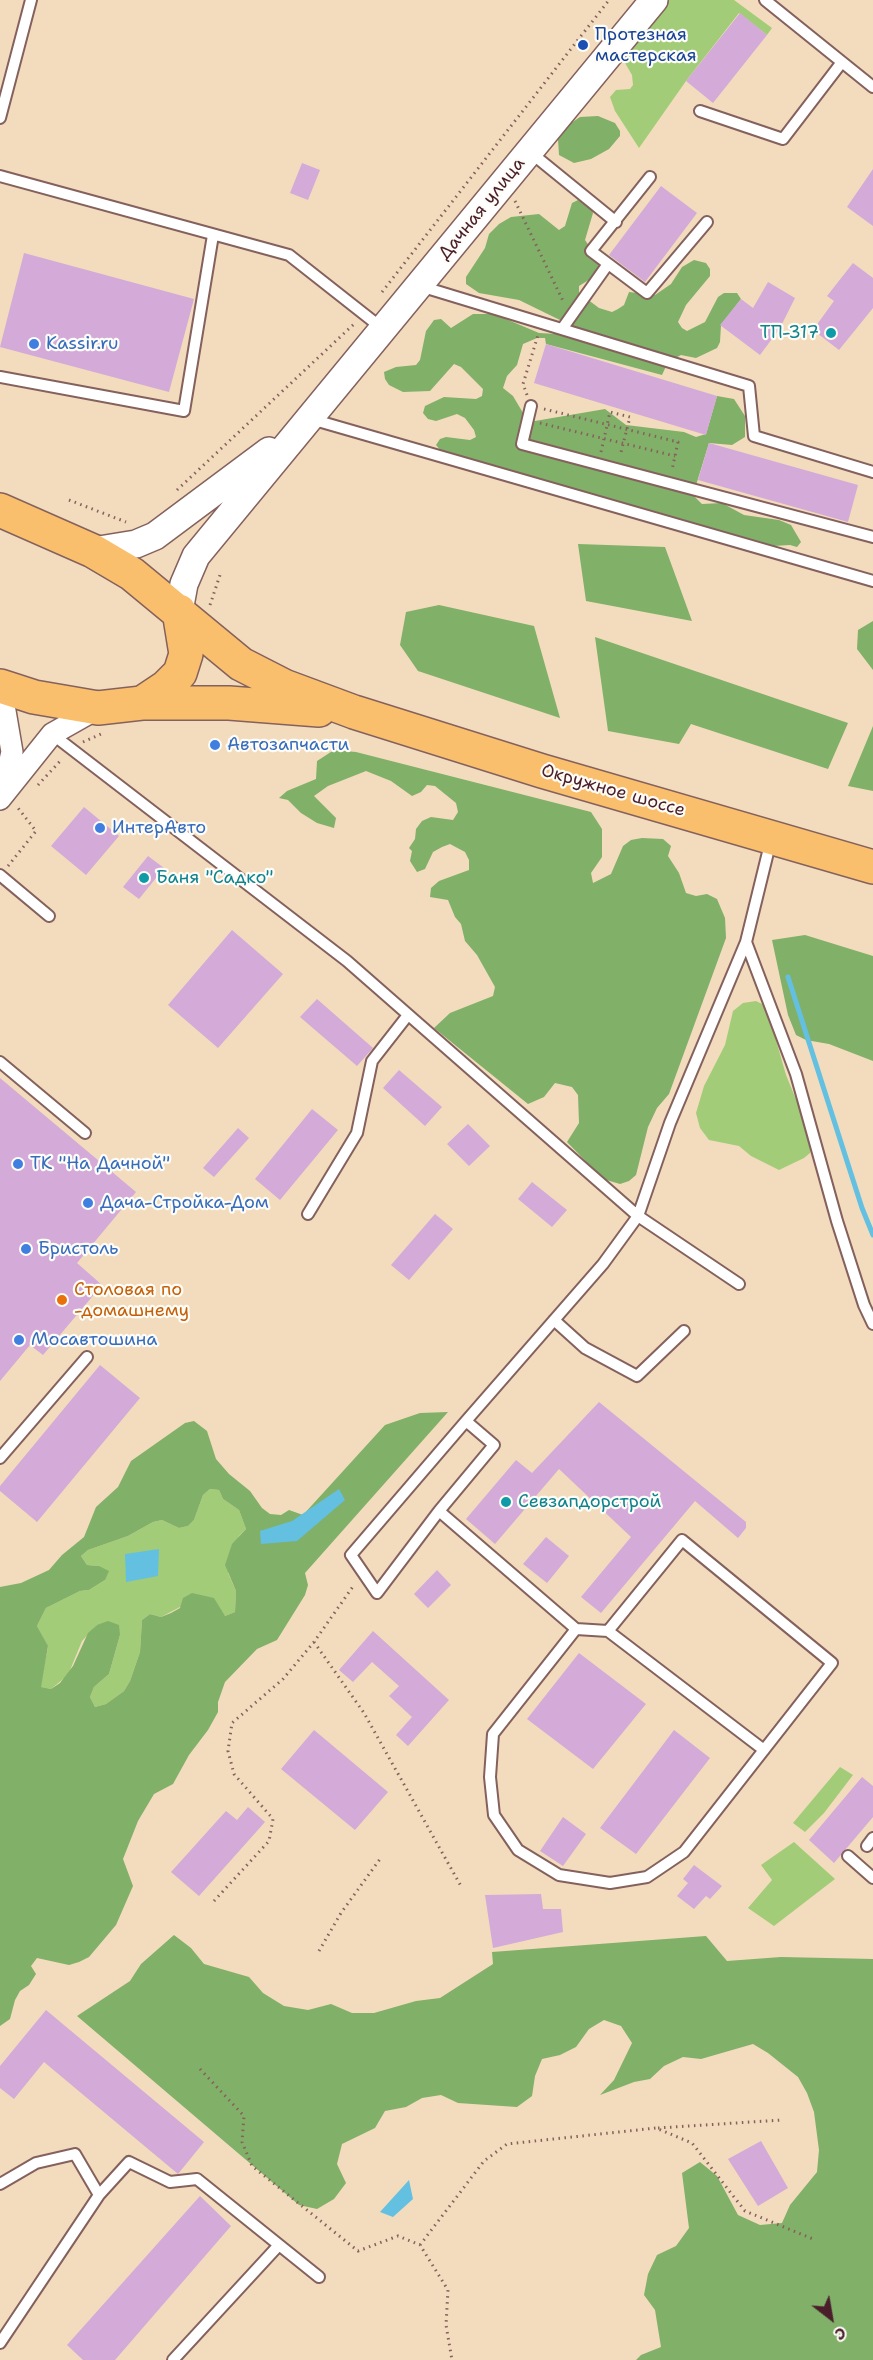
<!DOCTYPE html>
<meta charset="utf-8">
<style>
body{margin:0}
#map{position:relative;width:873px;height:2360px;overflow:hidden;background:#f2dcbd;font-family:"Shantell Sans",sans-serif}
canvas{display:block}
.north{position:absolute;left:801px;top:2288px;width:60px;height:60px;-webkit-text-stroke:4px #fdfcf7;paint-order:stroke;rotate:149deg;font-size:16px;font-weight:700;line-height:24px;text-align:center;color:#4a1f2b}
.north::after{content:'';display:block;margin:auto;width:21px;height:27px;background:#4a1f2b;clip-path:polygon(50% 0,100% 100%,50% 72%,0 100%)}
</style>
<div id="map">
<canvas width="873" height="2360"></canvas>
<div class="north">С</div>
</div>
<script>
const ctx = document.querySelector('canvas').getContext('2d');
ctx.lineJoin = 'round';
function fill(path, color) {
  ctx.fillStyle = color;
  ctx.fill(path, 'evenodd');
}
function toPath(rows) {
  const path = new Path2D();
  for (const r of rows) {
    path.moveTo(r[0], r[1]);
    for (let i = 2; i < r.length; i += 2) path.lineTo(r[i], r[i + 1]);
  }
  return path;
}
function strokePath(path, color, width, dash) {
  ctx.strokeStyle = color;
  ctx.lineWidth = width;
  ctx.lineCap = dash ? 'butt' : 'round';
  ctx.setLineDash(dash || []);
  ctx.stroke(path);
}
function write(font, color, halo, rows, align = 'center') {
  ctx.font = font + ' "Shantell Sans",sans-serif';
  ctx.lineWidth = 4.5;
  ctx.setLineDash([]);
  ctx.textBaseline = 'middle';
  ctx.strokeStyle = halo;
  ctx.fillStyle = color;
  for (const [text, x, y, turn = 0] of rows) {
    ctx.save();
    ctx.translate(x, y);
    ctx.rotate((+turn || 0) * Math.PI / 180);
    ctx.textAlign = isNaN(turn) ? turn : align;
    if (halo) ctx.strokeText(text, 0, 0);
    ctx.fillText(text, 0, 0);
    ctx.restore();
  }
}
fill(toPath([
 [669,0,734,0,772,28,767,35,739,13,686,81,639,148,615,111,610,97,616,90,630,89,633,85,632,75,625,63,626,53],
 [756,1001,762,1004,769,1016,786,1075,804,1119,811,1146,810,1153,804,1158,779,1170,751,1156,739,1146,709,1140,700,1128,696,1113,704,1086,725,1045,733,1011,743,1003],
 [210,1489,219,1490,223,1499,239,1510,246,1529,239,1536,228,1573,236,1591,235,1612,225,1616,180,1607,161,1617,150,1614,142,1620,140,1652,130,1681,124,1691,106,1704,95,1707,90,1697,94,1687,109,1674,120,1635,97,1625,82,1641,68,1675,51,1689,40,1687,48,1647,37,1626,46,1608,80,1591,89,1590,105,1580,99,1566,87,1565,81,1556,88,1550,128,1536,153,1522,162,1520,179,1528,188,1526,194,1520,203,1495],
 [840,1767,853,1775,824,1813,805,1832,793,1823],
 [794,1842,835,1879,774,1926,748,1908,772,1880,761,1865]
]), '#a2cc78');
fill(toPath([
 [598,116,615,123,620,131,620,136,609,149,591,159,574,163,559,155,558,139,568,125,580,117],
 [578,200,591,207,593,213,585,240,601,263,592,278,579,286,579,293,599,308,612,312,618,309,624,305,629,292,655,295,671,284,682,267,694,260,706,263,710,269,710,276,686,305,678,322,682,328,687,331,705,322,718,297,724,293,737,293,741,299,721,325,720,342,717,348,696,358,681,355,668,362,662,375,546,344,545,338,537,338,523,344,517,365,507,376,503,388,513,396,523,413,535,421,605,409,626,425,684,432,696,437,706,434,717,396,734,399,745,416,745,437,732,445,709,443,693,495,702,504,722,503,744,515,779,520,791,525,801,542,797,547,790,545,773,546,441,451,436,445,440,439,446,437,470,440,476,437,474,430,465,418,457,414,436,421,428,419,423,413,425,406,444,397,476,399,482,396,483,389,461,367,454,364,430,391,403,392,389,385,385,379,384,372,396,367,416,365,420,360,426,331,434,320,441,319,451,328,473,314,494,314,539,333,557,334,564,322,519,300,479,293,466,284,466,277,485,248,489,234,499,224,511,217,539,214,559,230,565,226,572,203],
 [578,544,665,547,692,621,586,601],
 [439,605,534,626,560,718,418,671,400,645,406,612],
 [873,621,873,670,857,649,858,630],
 [595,637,848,723,828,769,691,724,679,744,608,731],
 [873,726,873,791,848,786],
 [334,750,356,752,591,812,602,829,602,857,591,873,593,883,611,874,623,846,631,840,642,838,663,839,671,846,668,856,679,873,686,893,696,896,707,894,717,899,725,918,726,938,669,1094,657,1108,648,1127,636,1175,629,1181,620,1184,603,1179,567,1142,579,1123,578,1095,572,1087,555,1083,544,1097,528,1104,434,1028,450,1013,493,996,495,987,477,955,465,941,461,924,455,917,448,900,430,897,431,888,439,881,469,870,469,860,465,852,450,844,442,847,433,852,425,869,417,872,410,861,412,851,409,848,415,839,416,829,422,821,431,817,453,820,458,812,456,803,435,786,427,785,421,792,412,796,391,781,366,771,328,786,314,796,336,818,334,828,317,823,301,813,288,800,279,798,287,791,316,779,317,761],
 [805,935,873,956,873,1061,829,1044,806,1040,796,1035,788,1015,772,940],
 [448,1412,305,1573,308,1585,305,1595,277,1640,257,1649,225,1682,218,1702,218,1712,208,1730,189,1755,173,1784,154,1794,138,1821,123,1859,133,1886,116,1925,89,1957,79,1962,69,1965,37,1958,31,1966,36,1974,29,1985,20,1991,15,2000,10,2019,0,2026,0,1587,21,1583,49,1570,62,1555,84,1537,96,1507,118,1487,131,1461,185,1423,194,1421,207,1431,216,1459,229,1474,250,1491,262,1508,270,1514,281,1515,289,1510,303,1515,385,1425,420,1413],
 [210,1489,219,1490,223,1499,239,1510,246,1529,232,1544,225,1565,236,1591,235,1612,225,1616,214,1598,192,1593,183,1598,180,1608,171,1613,161,1617,150,1614,142,1620,140,1652,130,1681,124,1691,106,1704,95,1707,90,1697,94,1687,109,1674,120,1635,119,1625,108,1621,97,1625,88,1633,73,1666,60,1683,51,1689,41,1687,48,1646,37,1626,46,1608,80,1591,89,1590,105,1580,109,1571,99,1566,87,1565,81,1556,88,1550,128,1536,153,1522,162,1520,179,1528,188,1526,194,1520,203,1495],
 [174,1935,191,1948,204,1964,249,1977,263,1993,284,2006,308,2010,331,2004,352,2013,374,2013,416,2001,440,1998,493,1964,492,1952,706,1936,727,1961,781,1957,873,1959,873,2360,636,2360,641,2355,661,2347,655,2310,644,2295,648,2274,657,2255,676,2246,689,2228,682,2173,700,2162,717,2176,738,2215,760,2225,782,2223,790,2205,817,2172,819,2150,814,2112,807,2093,798,2077,768,2053,753,2044,701,2059,683,2057,664,2066,650,2079,634,2082,600,2095,614,2080,632,2043,621,2026,604,2020,589,2029,576,2047,560,2055,542,2059,535,2076,532,2096,517,2107,458,2103,441,2095,422,2098,406,2107,385,2111,375,2128,342,2144,337,2164,346,2183,334,2199,317,2209,299,2205,77,2016,130,1981,141,1964]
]), '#81b068');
fill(toPath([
 [339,1489,345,1500,297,1541,261,1544,260,1531,292,1521],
 [159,1549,158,1576,126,1582,125,1554],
 [409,2180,413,2199,393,2217,380,2212]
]), '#63c0e1');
strokePath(toPath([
 [788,977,862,1208,873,1235]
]), '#63c0e1', 5);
fill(toPath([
 [740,13,767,35,713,103,686,81],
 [302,163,320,170,308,200,290,193],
 [873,169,873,226,847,207],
 [661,186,697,213,645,282,609,255],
 [24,253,194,299,169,392,0,347],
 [853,263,873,278,873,308,839,350,813,330,834,301,827,296],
 [768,282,795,298,780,328,760,355,720,325,741,299,753,308],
 [546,344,717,396,706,435,534,383],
 [709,443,858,485,848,522,698,480],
 [84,807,119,836,86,875,51,846],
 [148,856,164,868,139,899,123,887],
 [232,930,283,974,218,1048,168,1005],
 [317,999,373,1048,357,1066,300,1017],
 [399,1070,442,1107,425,1126,383,1088],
 [0,1078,136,1192,77,1263,102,1285,43,1355,30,1345,0,1381],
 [312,1109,338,1130,280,1200,255,1179],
 [468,1124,490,1146,469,1166,447,1144],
 [238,1128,249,1138,214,1177,203,1168],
 [532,1182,567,1210,552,1227,518,1199],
 [435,1214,453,1229,409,1280,391,1265],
 [100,1365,140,1398,37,1522,0,1491,0,1486],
 [599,1402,746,1522,746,1528,738,1538,695,1501,601,1613,581,1597,631,1537,559,1469,495,1544,466,1519,516,1460,532,1473],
 [546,1537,569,1556,547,1583,523,1564],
 [437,1570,451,1585,428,1608,414,1594],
 [373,1631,449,1700,408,1746,396,1735,412,1717,389,1696,399,1686,372,1662,353,1682,339,1670],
 [579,1653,646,1704,593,1769,527,1719],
 [314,1730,388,1792,355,1830,281,1769],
 [674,1730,710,1758,636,1854,600,1828],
 [862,1777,873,1786,873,1817,834,1863,809,1840],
 [248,1807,265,1822,199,1896,171,1872,226,1811,237,1820],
 [563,1817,586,1834,563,1866,540,1851],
 [694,1865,722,1886,710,1899,706,1896,694,1909,677,1896,688,1883,683,1879],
 [541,1894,543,1909,561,1909,563,1932,493,1948,485,1895],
 [46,2010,204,2142,178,2174,44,2062,14,2099,0,2088,0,2066],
 [761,2141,788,2188,758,2206,728,2159],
 [200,2196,231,2226,115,2360,83,2360,67,2345]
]), '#d3aad8');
const service = toPath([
 [765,0,873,87],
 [700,111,783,139,842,62],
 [0,118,31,0],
 [530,152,616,222],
 [0,176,289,255,383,329],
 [650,177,591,251,647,293,707,222],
 [420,286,749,386,754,436,873,472],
 [562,329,608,264],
 [0,377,184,411,213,235],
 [531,406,522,444,873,537],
 [311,419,873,581],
 [52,734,347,961,638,1216,603,1264,466,1421,351,1555,377,1593,439,1511,494,1445,466,1421],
 [0,875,49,916],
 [746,942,796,1074,837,1221,864,1305,873,1324],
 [0,1062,85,1133],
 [308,1214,357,1133,372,1061,408,1015],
 [739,1284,638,1216,670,1123,746,942,771,840],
 [554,1320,585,1348,637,1376,684,1331],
 [0,1458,87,1357],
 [439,1511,576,1629,608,1631,764,1750],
 [576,1629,493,1734,490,1777,494,1815,518,1850,559,1875,610,1883,647,1877,684,1852,832,1663,682,1540,608,1631],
 [867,1846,873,1838],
 [848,1856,873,1878],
 [0,2184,36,2163,75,2154,99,2195,0,2343],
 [99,2195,129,2162,170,2182,197,2179,319,2277],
 [173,2360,279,2245]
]);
const minor = toPath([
 [0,704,5,711,12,752,3,790],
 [0,799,52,734,98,708]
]);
const tertiary = toPath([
 [93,551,136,544,155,536,269,451],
 [179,611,184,584,196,556,654,0]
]);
const primary = toPath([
 [0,510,93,551,132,574,241,664,284,686,354,712,542,771,873,867],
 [0,686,34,697,98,708,142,703,166,687,180,673,186,654,179,611],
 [142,703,229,703,319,710]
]);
strokePath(service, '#85615e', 14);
strokePath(minor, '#85615e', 24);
strokePath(tertiary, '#85615e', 30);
strokePath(primary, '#85615e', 36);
strokePath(toPath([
 [515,201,564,303],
 [382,292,609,0],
 [527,395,523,384,538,335],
 [544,409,678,442,672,470],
 [540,423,675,456],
 [601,452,610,412,630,417,620,456],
 [177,490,354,324],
 [69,500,126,522],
 [210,605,220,575],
 [83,742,101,734],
 [38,785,62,759],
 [8,866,36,831,18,808],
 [314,1642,364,1713,462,1888],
 [214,1901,269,1841,273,1819,234,1774,228,1751,232,1723,283,1679,314,1642,354,1585],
 [319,1951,341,1913,380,1859],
 [200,2069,244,2116,242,2142,252,2166,358,2251,398,2236,420,2245,448,2290,446,2325,452,2360],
 [658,2128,782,2120],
 [420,2245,484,2161,507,2144,656,2128,692,2143,745,2211,813,2239]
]), '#85615e', 3, [1.5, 4.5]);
strokePath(service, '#fff', 10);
strokePath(minor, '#fff', 21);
strokePath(tertiary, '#fff', 27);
strokePath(primary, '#f9bf6c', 33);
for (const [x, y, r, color] of [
 [583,45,6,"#1a4fb4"],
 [831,333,6,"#0f9aa8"],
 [34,344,6,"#3f7fe0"],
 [215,745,6,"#3f7fe0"],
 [100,828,6,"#3f7fe0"],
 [144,878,6,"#0f9aa8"],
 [18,1164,6,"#3f7fe0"],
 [88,1203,6,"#3f7fe0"],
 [26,1249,6,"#3f7fe0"],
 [62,1300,6,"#e8710a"],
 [19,1340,6,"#3f7fe0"],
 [506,1502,6,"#0f9aa8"]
]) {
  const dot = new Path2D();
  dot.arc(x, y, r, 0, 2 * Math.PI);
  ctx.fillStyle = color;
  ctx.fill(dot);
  strokePath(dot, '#fdfcf7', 2);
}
write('18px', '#164399', '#fdfcf7', [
 ["Протезная",595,35],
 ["мастерская",595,56]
], 'left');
write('18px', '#4a1f2b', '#fdfcf7', [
 ["Дачная улица",482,209,-51],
 ["Окружное шоссе",613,791,16]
]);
write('18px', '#0d838f', '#fdfcf7', [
 ["ТП-317",819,333,"right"],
 ["Баня \"Садко\"",156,878],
 ["Севзапдорстрой",518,1502]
], 'left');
write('18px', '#366cbe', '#fdfcf7', [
 ["Kassir.ru",46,344],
 ["Автозапчасти",227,745],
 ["ИнтерАвто",112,828],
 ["ТК \"На Дачной\"",30,1164],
 ["Дача-Стройка-Дом",100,1203],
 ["Бристоль",38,1249],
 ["Мосавтошина",31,1340]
], 'left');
write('18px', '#c56008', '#fdfcf7', [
 ["Столовая по",74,1290],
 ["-домашнему",74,1311]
], 'left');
</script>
